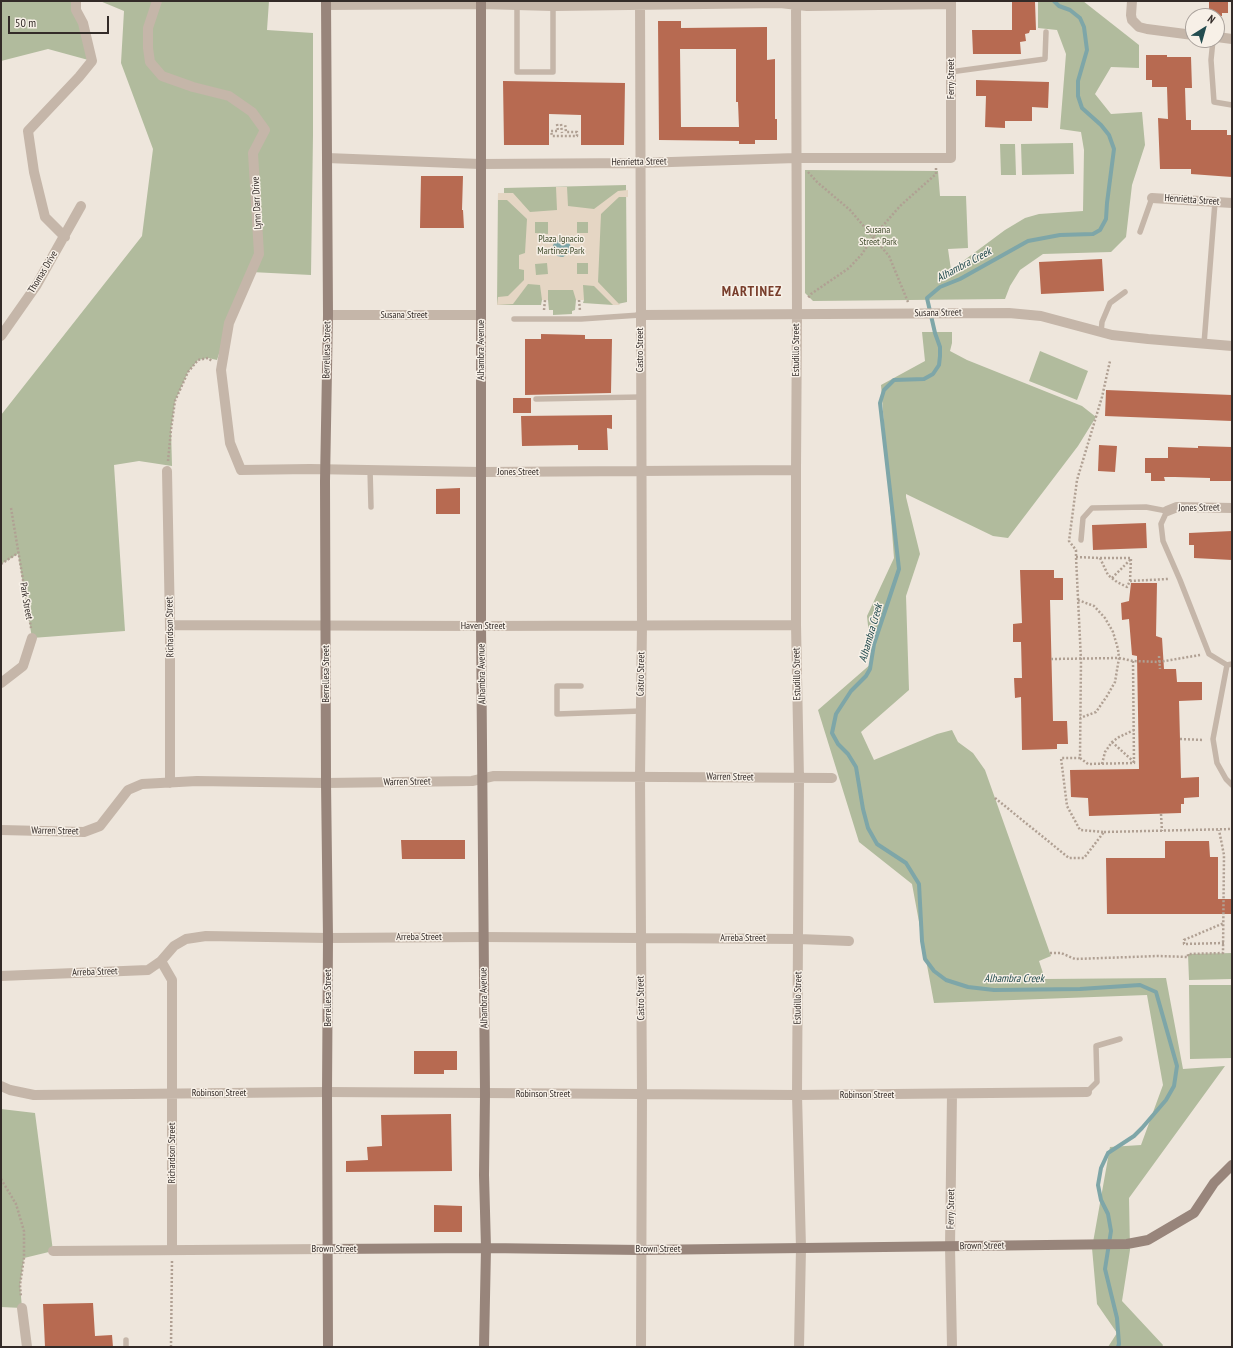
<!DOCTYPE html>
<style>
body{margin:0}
#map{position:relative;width:1233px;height:1348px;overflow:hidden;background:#eee6dc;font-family:"PT Sans Narrow",sans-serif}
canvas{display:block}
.frame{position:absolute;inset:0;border:2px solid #332b28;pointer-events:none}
.north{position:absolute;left:1185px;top:8px;width:40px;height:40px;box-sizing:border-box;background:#f7f0e7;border:1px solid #a9a19b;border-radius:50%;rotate:37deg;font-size:11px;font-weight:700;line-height:16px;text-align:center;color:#332b28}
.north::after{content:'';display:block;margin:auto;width:14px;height:18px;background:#234c4f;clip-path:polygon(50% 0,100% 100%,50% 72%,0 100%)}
.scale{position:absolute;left:8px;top:16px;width:101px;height:18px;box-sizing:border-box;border:2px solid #332b28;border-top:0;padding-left:5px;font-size:12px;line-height:14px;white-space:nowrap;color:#332b28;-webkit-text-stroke:3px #f7f0e7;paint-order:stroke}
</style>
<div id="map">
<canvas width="1233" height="1348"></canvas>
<div class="frame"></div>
<div class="north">N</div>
<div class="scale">50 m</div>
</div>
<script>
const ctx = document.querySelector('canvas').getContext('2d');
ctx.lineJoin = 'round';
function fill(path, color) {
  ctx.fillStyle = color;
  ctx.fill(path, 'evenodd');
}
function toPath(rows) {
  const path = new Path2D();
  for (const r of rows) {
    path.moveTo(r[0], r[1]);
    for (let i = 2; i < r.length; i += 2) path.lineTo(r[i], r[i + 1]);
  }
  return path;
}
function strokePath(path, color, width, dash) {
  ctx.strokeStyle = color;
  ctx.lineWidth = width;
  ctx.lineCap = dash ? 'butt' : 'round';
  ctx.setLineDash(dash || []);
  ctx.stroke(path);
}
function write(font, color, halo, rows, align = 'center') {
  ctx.font = font + ' "PT Sans Narrow",sans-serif';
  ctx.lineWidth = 3;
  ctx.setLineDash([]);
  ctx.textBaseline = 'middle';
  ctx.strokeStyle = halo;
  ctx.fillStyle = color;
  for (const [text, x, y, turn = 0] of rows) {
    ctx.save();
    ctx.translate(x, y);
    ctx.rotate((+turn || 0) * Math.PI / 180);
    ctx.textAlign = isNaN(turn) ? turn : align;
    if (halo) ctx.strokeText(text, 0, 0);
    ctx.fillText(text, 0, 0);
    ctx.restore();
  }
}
fill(toPath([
 [1,1,76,1,92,61,48,49,1,61],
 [100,1,269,1,267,30,313,33,313,135,311,275,251,272,229,323,217,360,208,358,198,360,188,372,175,401,171,430,172,466,139,461,114,465,125,631,32,638,18,554,1,564,1,415,142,236,153,149,121,63,124,11],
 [1038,1,1083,1,1139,45,1139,68,1111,67,1095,94,1111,114,1142,112,1145,145,1132,185,1126,237,1111,252,1043,254,1020,270,1010,286,1005,299,813,301,805,293,805,170,938,171,940,196,966,196,968,248,948,249,951,270,1005,230,1025,218,1039,214,1083,211,1084,150,1081,132,1060,129,1066,54,1057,30,1038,28],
 [1073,143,1074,174,1022,175,1021,144],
 [1000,144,1015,144,1016,175,1001,175],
 [626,185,627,302,613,305,583,303,584,300,576,300,575,310,572,311,572,314,553,315,553,310,549,310,548,300,542,300,541,305,497,305,498,193,504,193,504,188],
 [922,332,952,332,952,343,950,351,967,360,1082,406,1096,417,1078,446,1008,538,993,536,906,494,906,497,920,554,906,596,909,690,861,732,874,760,937,734,952,730,958,742,973,753,985,770,1051,956,1039,961,1045,979,1166,978,1183,1069,1225,1066,1129,1198,1130,1250,1122,1301,1163,1345,1162,1347,1108,1347,1117,1333,1097,1304,1092,1248,1110,1147,1141,1145,1163,1085,1147,995,934,1003,912,884,859,842,818,710,872,663,867,616,894,558,881,385,925,361],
 [1040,351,1088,371,1077,400,1029,381],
 [1232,953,1232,979,1189,980,1188,954],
 [1189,985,1232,985,1232,1058,1190,1059],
 [1,1109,35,1113,53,1251,24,1258,20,1285,22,1308,1,1307]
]), '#b1bb9d');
fill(toPath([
 [556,187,567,187,568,206,594,209,618,191,628,190,628,197,619,197,601,214,598,282,620,305,613,305,594,286,583,285,584,300,576,300,573,290,548,290,548,300,542,300,540,285,528,284,513,304,497,305,498,297,508,296,524,280,524,270,519,269,519,255,525,253,527,219,507,200,498,200,498,193,513,193,530,212,557,210],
 [535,222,548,222,548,234,535,233],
 [577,222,588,222,588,233,577,233],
 [559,241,567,243,569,245,568,253,561,257,555,251,555,245],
 [547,263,548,274,536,275,535,264],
 [577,263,588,263,588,274,577,274]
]), '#e5d6c4');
fill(toPath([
 [561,238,567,240,567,243,569,243,572,248,569,251,569,253,563,257,557,256,552,248,554,243]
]), '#7ea6a8');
strokePath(toPath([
 [1054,1,1059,6,1070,10,1080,18,1084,27,1087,50,1078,81,1078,96,1082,108,1101,125,1109,135,1114,149,1107,203,1106,219,1100,230,1093,234,1060,235,1028,241,960,279,940,287,927,298,935,333,940,347,940,356,939,365,933,374,924,379,894,380,884,390,880,403,899,569,874,644,870,669,866,676,851,691,836,714,832,733,838,744,848,754,856,767,863,809,868,828,877,844,906,863,919,884,922,941,925,959,934,971,946,980,968,987,994,990,1080,989,1140,985,1156,992,1177,1066,1174,1086,1166,1100,1142,1128,1134,1136,1108,1153,1101,1168,1098,1185,1101,1200,1108,1214,1111,1231,1105,1269,1117,1318,1119,1344,1118,1347]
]), '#7ea6a8', 4);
fill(toPath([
 [1012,1,1035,2,1036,30,1030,30,1029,33,1025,34,1026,41,1020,42,1021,54,973,54,972,30,1012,30],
 [1209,1,1228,1,1228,13,1222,13,1222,16,1209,16],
 [658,21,681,21,681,28,767,27,767,60,775,59,775,119,777,119,777,140,755,140,755,144,739,144,739,141,659,140],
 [680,49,736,49,736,102,738,102,739,127,681,127],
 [1146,55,1167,55,1167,57,1191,57,1192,88,1185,88,1186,120,1191,120,1191,130,1227,130,1227,135,1232,135,1232,177,1191,174,1191,169,1160,169,1158,118,1168,119,1167,87,1152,87,1152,80,1146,80],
 [976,80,1049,82,1048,108,1032,107,1032,121,1005,121,1005,128,985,127,986,96,976,96],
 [503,81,625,83,624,145,581,145,581,115,549,114,549,145,504,145],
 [421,176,463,176,462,210,463,210,464,228,420,228],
 [1102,259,1104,291,1041,294,1039,262],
 [541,334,585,335,585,339,612,339,611,393,525,395,525,339,541,339],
 [1106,390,1232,395,1232,421,1105,416],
 [513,398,531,398,531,413,513,413],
 [612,415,612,429,607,428,608,450,578,450,578,445,522,446,521,416],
 [1099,445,1117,446,1115,472,1098,471],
 [1198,446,1232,447,1232,481,1210,481,1210,478,1175,477,1164,477,1165,481,1151,481,1151,473,1145,473,1145,458,1168,458,1168,447,1198,448],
 [460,488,460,514,436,514,436,489],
 [1146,523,1147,548,1093,550,1092,525],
 [1232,531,1232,560,1194,558,1194,545,1189,545,1189,533],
 [1020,570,1054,570,1054,578,1063,578,1063,600,1050,600,1053,721,1067,721,1068,744,1057,744,1057,749,1022,750,1021,697,1015,698,1014,678,1022,678,1021,642,1013,642,1013,624,1022,623],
 [1131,583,1157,583,1156,636,1162,638,1164,669,1176,669,1177,682,1202,682,1202,700,1179,701,1181,778,1199,777,1199,797,1184,798,1184,804,1181,804,1181,813,1089,816,1088,798,1071,797,1070,770,1139,769,1137,656,1132,655,1129,619,1122,620,1121,603,1129,601],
 [401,840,465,840,465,859,402,859],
 [1165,841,1209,841,1210,857,1218,857,1218,899,1232,899,1232,914,1107,914,1106,858,1165,858],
 [414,1051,457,1051,457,1070,444,1070,444,1074,414,1074],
 [451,1114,452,1171,346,1172,346,1161,368,1160,367,1147,382,1146,381,1115],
 [434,1205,462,1206,462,1232,434,1232],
 [93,1303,95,1336,112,1335,113,1347,45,1347,43,1304]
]), '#b76a51');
strokePath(toPath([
 [557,124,558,131,551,131,552,136,577,136,577,132,566,132,565,124],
 [561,124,562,133],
 [808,172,817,182,850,210,873,237,862,254,849,268,811,294,808,298],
 [579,300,580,311],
 [908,302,889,256,873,237,900,206,936,174,936,168],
 [544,310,545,300],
 [168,461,171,430,175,401,188,372,198,360,208,358,212,361],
 [11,508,31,628],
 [1076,557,1100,558,1108,575,1117,582,1127,587,1130,581,1168,579],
 [1100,558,1131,558,1130,581],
 [1,564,18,553],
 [1112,578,1131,559],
 [1078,600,1094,606,1105,618,1113,632,1118,649,1119,658,1115,682,1107,696,1096,712,1080,718],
 [1051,659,1119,658,1133,661,1159,662,1200,655],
 [1180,739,1204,740],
 [1112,742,1134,762],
 [1080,758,1088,764,1134,763,1133,661],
 [1102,764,1105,752,1112,742,1119,737,1134,730],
 [995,798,1069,858,1084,858,1104,832,1080,830,1067,806,1061,758,1080,758,1081,660,1076,557,1076,550,1069,541,1077,480,1102,397,1110,361],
 [1161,814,1162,831],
 [1104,832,1232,829],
 [1224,943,1184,944,1184,940,1224,923],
 [1050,953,1061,953,1075,959,1158,956,1188,957,1188,954,1223,953,1224,855,1219,830],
 [1,1179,16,1204,24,1231,24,1258,20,1285,21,1297],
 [171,1347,172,1260]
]), '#b0a093', 2.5, [2, 2]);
strokePath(toPath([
 [517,5,517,72,553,72,553,6],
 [1213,40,1211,60,1214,102,1232,105],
 [950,72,1045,59,1046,32],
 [1140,232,1152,198],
 [514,319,581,319,640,315],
 [1101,333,1102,322,1110,303,1125,292],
 [1204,344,1215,202],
 [536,399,641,397],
 [370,469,371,507],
 [1081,540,1083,518,1092,508,1146,507,1167,511,1161,524,1163,541,1180,580,1209,654,1227,665,1232,664],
 [1227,665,1213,739,1217,763,1226,779,1232,785],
 [581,686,557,686,557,714,641,711],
 [1087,1092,1097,1082,1096,1046,1120,1039],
 [126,1347,126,1340]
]), '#c5b6a9', 5.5);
strokePath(toPath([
 [157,1,148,28,148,48,150,62,162,76,193,87,229,96,252,112,265,130,253,153,259,254,229,323,221,370,230,443,241,470,310,469,481,472,796,470],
 [640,1,642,626,640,776,642,1094,641,1347],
 [796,1,797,315,796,470,796,625,799,778,797,1095,801,1248,799,1347],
 [1132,1,1131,15,1132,20,1139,27,1147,29,1193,35],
 [326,5,481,4,553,6,780,3,807,6,951,4],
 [1217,37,1232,39],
 [327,158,480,164,640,163,796,158,951,158,951,1],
 [1152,198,1232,203],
 [65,237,45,217,34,172,28,131,79,77,92,61,83,23,76,10,76,1],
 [328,315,481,315],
 [640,315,1009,313,1041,316,1112,335,1148,339,1232,346],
 [1,336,36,286,81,206],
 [167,471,170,625,170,783],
 [1167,511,1177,507,1232,508],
 [170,625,481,626,796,625],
 [1,683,23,666,32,638],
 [1,830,84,832,100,826,128,790,142,784,197,781,326,783,472,781,494,776,832,778],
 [161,961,172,980,172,1250],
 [1,976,148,970,161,961,174,946,186,939,206,936,328,938,483,937,799,939,849,941],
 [1,1086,10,1090,34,1095,327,1092,797,1095,1087,1092],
 [53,1251,327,1249],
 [22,1308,27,1347],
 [952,1347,950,1247,952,1094]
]), '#c5b6a9', 10);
strokePath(toPath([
 [326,1,328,315,325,481,326,783,328,938,327,1092,328,1347],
 [481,1,481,626,485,1094,484,1175,486,1248,484,1347],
 [327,1249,486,1248,641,1250,1127,1244,1148,1240,1194,1213,1214,1183,1232,1165]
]), '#98857b', 10);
strokePath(toPath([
 [1159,656,1160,669]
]), '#b0a093', 2.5, [2, 2]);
write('10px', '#332b28', '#f7f0e7', [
 ["Ferry Street",951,79,-90],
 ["Henrietta Street",639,162,-1],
 ["Henrietta Street",1192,200,4],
 ["Lynn Darr Drive",257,203,-93],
 ["Thomas Drive",43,272,-59],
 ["Susana Street",938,313,-1],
 ["Susana Street",404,315],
 ["Berrellesa Street",327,350,-89],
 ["Alhambra Avenue",481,350,-90],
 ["Castro Street",640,350,-90],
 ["Estudillo Street",796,350,-90],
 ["Jones Street",518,472],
 ["Jones Street",1199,508,-1],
 ["Park Street",26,601,80],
 ["Haven Street",483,626],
 ["Richardson Street",170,627,-91],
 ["Berrellesa Street",326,674,-90],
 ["Alhambra Avenue",482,674,-91],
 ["Castro Street",641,674,-89],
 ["Estudillo Street",797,674,-91],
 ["Warren Street",730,777,1],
 ["Warren Street",407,782,-1],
 ["Warren Street",55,831,1],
 ["Arreba Street",419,937],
 ["Arreba Street",743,938],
 ["Arreba Street",95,972,-2],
 ["Berrellesa Street",328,998,-90],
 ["Alhambra Avenue",484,998,-91],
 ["Castro Street",641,998,-91],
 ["Estudillo Street",798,998,-89],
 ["Robinson Street",219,1093],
 ["Robinson Street",543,1094],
 ["Robinson Street",867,1095],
 ["Richardson Street",172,1153,-90],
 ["Ferry Street",951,1209,-89],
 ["Brown Street",982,1246,-1],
 ["Brown Street",334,1249],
 ["Brown Street",658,1249]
]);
write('10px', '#434e2f', '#f7f0e7', [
 ["Susana",878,230],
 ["Street Park",878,242],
 ["Plaza Ignacio",561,239],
 ["Martinez Park",561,251]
]);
write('italic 11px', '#234c4f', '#f7f0e7', [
 ["Alhambra Creek",964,265,-28],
 ["Alhambra Creek",871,633,-74],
 ["Alhambra Creek",1014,979]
]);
ctx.letterSpacing = '1px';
write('bold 14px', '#783d2b', '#f7f0e7', [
 ["MARTINEZ",752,292]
]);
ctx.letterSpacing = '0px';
</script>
